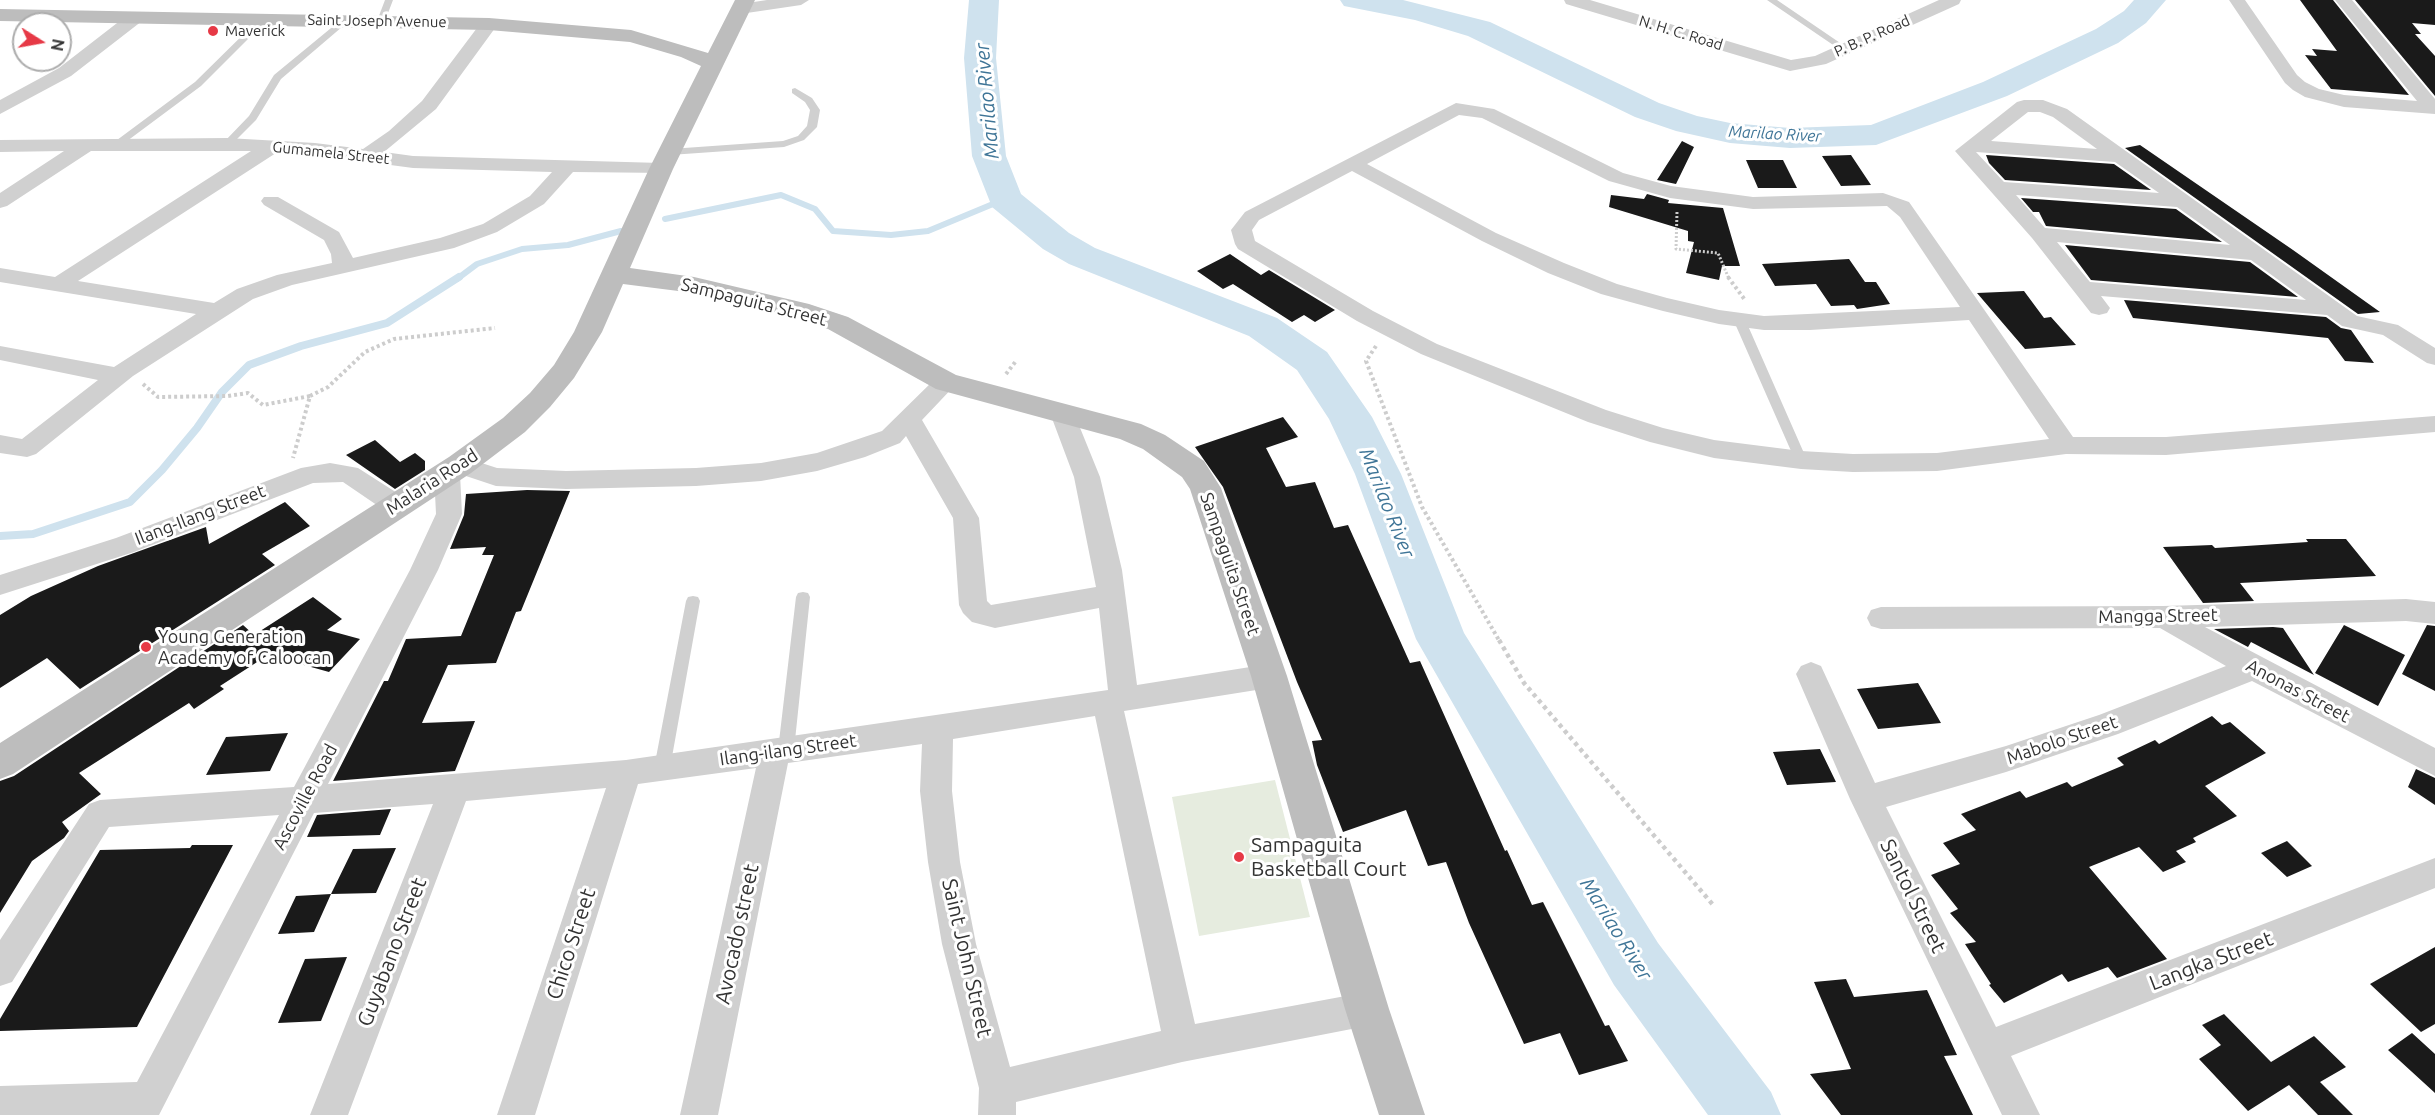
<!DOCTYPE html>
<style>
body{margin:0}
#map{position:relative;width:2435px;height:1115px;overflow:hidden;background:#fff;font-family:Ubuntu,sans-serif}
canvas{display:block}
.north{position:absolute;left:12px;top:12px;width:60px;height:60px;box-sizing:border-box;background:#fff;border:2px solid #adadad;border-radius:50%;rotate:101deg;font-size:16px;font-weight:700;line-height:24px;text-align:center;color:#333}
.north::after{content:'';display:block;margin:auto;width:21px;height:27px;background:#e63946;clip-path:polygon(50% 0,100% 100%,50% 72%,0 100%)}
</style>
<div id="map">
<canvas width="2435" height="1115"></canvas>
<div class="north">N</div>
</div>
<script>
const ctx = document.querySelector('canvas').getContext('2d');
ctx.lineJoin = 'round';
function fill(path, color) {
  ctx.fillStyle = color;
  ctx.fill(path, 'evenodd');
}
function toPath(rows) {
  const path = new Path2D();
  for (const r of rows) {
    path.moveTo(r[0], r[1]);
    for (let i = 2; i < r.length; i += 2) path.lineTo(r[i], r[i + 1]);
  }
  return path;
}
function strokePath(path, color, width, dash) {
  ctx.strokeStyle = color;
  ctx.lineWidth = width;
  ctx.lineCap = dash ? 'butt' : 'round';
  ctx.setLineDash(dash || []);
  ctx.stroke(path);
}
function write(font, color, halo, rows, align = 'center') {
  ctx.font = font + ' Ubuntu,sans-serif';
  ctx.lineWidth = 6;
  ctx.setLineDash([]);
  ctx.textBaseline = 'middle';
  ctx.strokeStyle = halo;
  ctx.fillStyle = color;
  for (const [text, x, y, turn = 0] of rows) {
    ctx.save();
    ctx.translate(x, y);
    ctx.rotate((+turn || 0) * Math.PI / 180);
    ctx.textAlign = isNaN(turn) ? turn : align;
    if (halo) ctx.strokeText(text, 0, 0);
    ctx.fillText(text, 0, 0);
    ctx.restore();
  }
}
fill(toPath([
 [1275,780,1310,917,1199,936,1172,797]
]), '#e6ecdf');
strokePath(toPath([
 [665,219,781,195,815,209,833,231,891,235,928,231,1005,199],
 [457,279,477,264,522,249,568,245,621,231]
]), '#cfe2ee', 6);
strokePath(toPath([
 [0,536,33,534,130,502,162,470,197,428,222,392,249,365,301,346,387,323,459,277]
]), '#cfe2ee', 8);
fill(toPath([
 [969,0,999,0,996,58,1006,156,1021,194,1069,233,1095,248,1277,318,1327,352,1372,417,1401,474,1464,633,1658,943,1771,1092,1781,1115,1708,1115,1614,985,1416,639,1355,474,1329,419,1297,370,1249,336,1069,264,1043,249,992,207,972,156,964,58,969,0],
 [1340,0,1403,0,1490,22,1659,103,1697,116,1730,123,1790,128,1871,125,1983,82,2096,29,2124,11,2134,0,2166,0,2146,23,2118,43,2007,96,1876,145,1790,148,1730,143,1676,131,1635,117,1468,36,1415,20,1344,6,1340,0]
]), '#cfe2ee');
fill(toPath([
 [2300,0,2333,0,2409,95,2331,89,2305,55,2317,56,2312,49,2337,51],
 [2355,0,2435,0,2435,25,2412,23,2421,34,2415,34,2435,56,2435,96],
 [1682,141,1694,147,1676,184,1657,180],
 [2140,145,2293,250,2380,312,2358,314,2125,148],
 [1851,155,1871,185,1841,186,1822,156],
 [1986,155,2114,164,2151,190,2005,180,1989,163],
 [1746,160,1783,160,1797,188,1758,188],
 [1647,194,1669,200,1668,203,1723,208,1740,266,1722,266,1719,280,1686,273,1694,242,1688,241,1688,231,1609,207,1611,195,1644,199],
 [2021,198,2176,209,2222,242,2046,226,2039,212,2033,212],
 [2065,245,2250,262,2298,297,2091,280],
 [1230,254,1261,275,1269,270,1335,310,1315,322,1304,315,1292,322,1233,284,1223,289,1197,271],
 [1849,259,1865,282,1876,282,1890,304,1857,309,1854,305,1831,306,1816,284,1775,286,1762,264],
 [2024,291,2044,318,2051,317,2076,345,2025,349,1977,293],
 [2124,300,2326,317,2341,328,2351,330,2374,363,2345,361,2328,338,2133,318],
 [1283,417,1298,437,1266,448,1286,487,1315,482,1334,528,1348,525,1410,663,1420,661,1505,851,1507,850,1532,905,1543,902,1605,1026,1609,1025,1628,1061,1579,1075,1560,1033,1524,1044,1469,923,1446,862,1428,866,1406,810,1343,832,1317,765,1312,741,1322,740,1297,682,1223,487,1195,447],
 [375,440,400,462,415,453,425,461,425,470,395,489,346,455],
 [527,490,570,491,521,611,516,612,496,663,448,665,422,723,475,721,455,771,333,781,384,681,388,681,406,639,461,636,494,555,482,555,486,547,450,549,464,515,466,494],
 [285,502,310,526,262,554,275,565,80,689,47,658,0,688,0,615,31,596,98,566,206,527,209,544],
 [2306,539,2346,539,2376,576,2240,583,2254,601,2203,603,2163,547,2212,545,2215,548,2308,542],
 [313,597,342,619,327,630,360,639,329,672,268,655,220,686,224,689,194,709,189,703,79,773,101,794,62,822,69,831,64,838,32,861,0,913,0,781,14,776,243,625,254,635],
 [2344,625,2405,655,2378,706,2315,673],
 [2427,625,2435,626,2435,691,2402,674],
 [2273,627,2283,628,2314,675,2251,642,2248,647,2214,629],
 [1918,683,1941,723,1878,729,1857,689],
 [2212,716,2222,725,2230,722,2266,753,2205,786,2237,816,2193,838,2196,842,2176,851,2186,862,2163,872,2139,847,2089,867,2167,959,2117,978,2108,967,2068,982,2062,974,2004,1003,1989,985,1991,984,1965,944,1976,942,1950,913,1958,909,1931,875,1960,864,1943,843,1976,830,1961,814,2020,791,2026,798,2067,782,2072,787,2124,765,2117,758,2155,740,2159,744],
 [288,733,270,771,206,775,226,737],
 [1820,749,1836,782,1787,785,1773,752],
 [2416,769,2435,778,2435,805,2408,787],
 [391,809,380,835,307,837,317,815],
 [2287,841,2312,866,2287,877,2261,853],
 [192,845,233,845,137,1027,0,1031,0,1019,100,850,190,848],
 [396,848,376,893,331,894,353,849],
 [331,894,314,932,278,934,296,896],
 [2435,947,2435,1024,2421,1032,2370,984],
 [347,957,321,1021,278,1023,305,959],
 [1846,979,1854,997,1927,990,1957,1055,1944,1056,1973,1115,1841,1115,1810,1074,1851,1069,1814,982],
 [2224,1014,2271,1062,2314,1036,2346,1067,2320,1082,2353,1115,2318,1115,2289,1085,2248,1111,2199,1059,2221,1045,2202,1025],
 [2412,1033,2435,1054,2435,1093,2388,1050]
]), '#1a1a1a');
strokePath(toPath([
 [1677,212,1676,249,1718,253,1729,279]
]), '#cdcdcd', 3, [2, 2]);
strokePath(toPath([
 [1728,277,1745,300],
 [1376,346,1366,361,1422,507,1500,642],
 [1006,374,1016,361],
 [143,384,158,397,228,396,248,393,263,405,310,396,293,458],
 [310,396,328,387,365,352,394,339,495,328]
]), '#cdcdcd', 4, [3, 3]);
strokePath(toPath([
 [1499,640,1524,683,1714,906]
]), '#cdcdcd', 4.5, [4, 4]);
fill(toPath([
 [385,0,393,0,385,21,381,24,377,21,385,0],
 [1767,0,1777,0,1849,49,1842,51,1767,0],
 [261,17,268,19,201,86,119,147,113,147,113,143,195,82,261,17],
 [342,19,349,21,281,79,256,120,230,146,224,146,224,142,249,116,274,75,342,19],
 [795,88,812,98,820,110,817,127,804,140,784,147,670,155,665,152,670,149,783,141,798,136,807,126,810,110,805,102,792,93,792,89,795,88],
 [1739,315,1745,319,1807,460,1805,463,1801,464,1795,460,1733,319,1739,315],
 [803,592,808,593,810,597,794,750,791,755,786,756,781,755,778,750,796,597,798,593,803,592],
 [693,596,698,597,700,601,670,768,667,773,662,775,657,773,654,768,686,601,688,597,693,596]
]), '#d0d0d0');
fill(toPath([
 [767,0,809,0,801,5,740,14,732,9,734,5,767,0],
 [1564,0,1590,0,1791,60,1815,56,1939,0,1961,0,1959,4,1826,64,1790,71,1566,4,1564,0],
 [2229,0,2245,0,2297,75,2305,82,2319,89,2344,95,2417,101,2335,0,2352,0,2435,99,2435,114,2344,107,2305,97,2293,90,2285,83,2229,0],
 [136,12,142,13,145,17,142,21,71,76,0,114,0,100,59,68,130,13,136,12],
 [489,19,498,24,436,109,384,152,413,156,661,163,668,165,671,169,668,173,573,172,544,204,497,232,454,248,292,285,253,299,133,376,36,454,27,457,0,453,0,435,22,439,98,380,0,360,0,346,114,367,196,314,0,282,0,268,55,277,251,151,91,151,7,206,0,208,0,193,64,151,0,152,0,140,227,138,315,143,363,149,389,131,422,101,483,20,489,19],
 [276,153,315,155,413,168,552,172,530,196,483,224,440,238,353,258,339,232,278,197,264,197,261,201,264,205,324,240,331,254,332,263,277,275,237,289,214,303,78,281,276,153],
 [2024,100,2043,100,2067,109,2357,316,2398,325,2435,348,2435,365,2427,363,2383,335,2342,326,2327,315,2101,296,2110,308,2107,313,2099,315,2091,313,2032,238,1955,151,2017,102,2024,100],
 [2028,112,2040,112,2053,117,2097,149,1991,141,2028,112],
 [1976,152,2115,162,2159,193,2004,182,1976,152],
 [2016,195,2177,207,2230,245,2045,228,2016,195],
 [2057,242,2251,260,2306,300,2090,282,2057,242],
 [1456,103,1494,109,1623,173,1671,186,1753,197,1883,193,1909,202,2073,437,2166,437,2435,416,2435,432,2166,455,2066,454,1937,471,1853,472,1801,469,1714,458,1650,442,1588,422,1421,354,1357,321,1238,249,1235,244,1231,230,1245,212,1456,103],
 [1459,115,1482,118,1609,181,1670,198,1753,209,1887,206,1900,217,1960,307,1764,316,1719,310,1667,298,1617,284,1564,263,1496,233,1367,164,1459,115],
 [1352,171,1482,241,1548,273,1601,294,1663,311,1719,324,1764,330,1810,330,1969,320,2049,439,1937,453,1853,454,1801,451,1714,440,1663,428,1606,410,1437,344,1373,311,1255,241,1252,230,1259,220,1352,171],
 [946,374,954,376,958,382,922,420,979,518,987,601,991,605,1096,587,1074,477,1050,413,1053,407,1062,405,1071,407,1074,413,1100,477,1122,570,1137,685,1269,664,1279,668,1284,676,1279,684,1269,688,1124,711,1195,1024,1367,992,1379,997,1385,1009,1379,1021,1367,1026,1182,1062,1016,1102,1016,1115,978,1115,979,1088,942,944,928,862,920,791,922,744,788,763,718,1115,680,1115,756,768,638,784,535,1115,497,1115,606,788,466,801,348,1115,310,1115,433,804,314,813,159,1115,0,1115,0,1086,137,1082,279,815,109,827,12,982,0,986,0,940,89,804,100,800,294,787,410,570,436,514,434,473,438,467,460,456,497,468,566,471,696,468,761,463,817,453,882,431,938,376,946,374],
 [906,436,953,518,959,605,963,613,972,622,995,628,1099,608,1108,690,626,760,328,784,438,570,462,514,460,474,496,486,566,489,696,486,761,481,817,471,865,457,900,443,906,436],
 [1095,716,1161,1031,1010,1067,976,944,960,862,952,791,953,739,1095,716],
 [330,463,358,468,405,498,409,505,405,512,396,514,387,512,343,482,313,483,134,552,0,595,0,575,116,538,301,468,330,463],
 [2406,599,2435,602,2435,624,2406,621,2205,627,2435,748,2435,776,2252,681,2118,734,2006,772,1886,807,1996,1027,2435,858,2435,888,2011,1056,2040,1115,2002,1115,1850,799,1796,674,1801,666,1811,662,1821,666,1875,783,2006,746,2099,715,2226,666,2160,628,1881,629,1871,626,1867,618,1871,610,1881,607,2163,606,2406,599]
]), '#d0d0d0');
fill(toPath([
 [735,0,755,0,673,169,630,268,694,277,809,304,848,317,956,375,1141,424,1165,435,1204,461,1221,488,1287,676,1389,1009,1425,1115,1379,1115,1345,1009,1251,676,1190,489,1182,477,1143,449,1120,439,936,389,828,329,791,316,694,293,623,284,602,332,574,378,550,407,525,432,471,473,13,774,0,779,0,743,449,457,503,418,530,393,554,365,574,332,649,169,701,66,681,57,630,42,489,30,0,21,0,9,489,18,631,30,708,53,735,0]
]), '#bdbdbd');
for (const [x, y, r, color] of [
 [213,31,6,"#e63946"],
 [146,647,6,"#e63946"],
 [1239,857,6,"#e63946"]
]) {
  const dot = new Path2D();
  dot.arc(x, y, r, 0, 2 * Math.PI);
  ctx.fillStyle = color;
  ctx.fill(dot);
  strokePath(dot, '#fff', 2);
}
write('15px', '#333', '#fff', [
 ["Saint Joseph Avenue",377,21,1],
 ["N. H. C. Road",1681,33,17],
 ["P. B. P. Road",1872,36,-24],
 ["Gumamela Street",331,153,6]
]);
write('15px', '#333', '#fff', [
 ["Maverick",225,31]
], 'left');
write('italic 16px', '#3f7597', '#fff', [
 ["Marilao River",1775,134,3]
]);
write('18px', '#333', '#fff', [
 ["Sampaguita Street",754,302,14],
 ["Malaria Road",432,482,-33],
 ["Ilang-Ilang Street",200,515,-21],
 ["Sampaguita Street",1230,564,71],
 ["Mangga Street",2158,616,-1],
 ["Anonas Street",2298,691,28],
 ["Mabolo Street",2062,740,-19],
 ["Ilang-ilang Street",788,750,-8],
 ["Ascoville Road",305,797,-62]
]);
write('18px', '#333', '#fff', [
 ["Young Generation",158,637],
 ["Academy of Caloocan",158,658]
], 'left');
write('italic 20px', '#3f7597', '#fff', [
 ["Marilao River",987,101,-95],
 ["Marilao River",1387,503,68],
 ["Marilao River",1616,929,58]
]);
write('21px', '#333', '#fff', [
 ["Sampaguita",1251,845],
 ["Basketball Court",1251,869]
], 'left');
write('21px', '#333', '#fff', [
 ["Santol Street",1913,896,64],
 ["Avocado street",737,934,-78],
 ["Chico Street",571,944,-72],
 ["Guyabano Street",392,952,-69],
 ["Saint John Street",967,958,77],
 ["Langka Street",2211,961,-21]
]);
</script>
